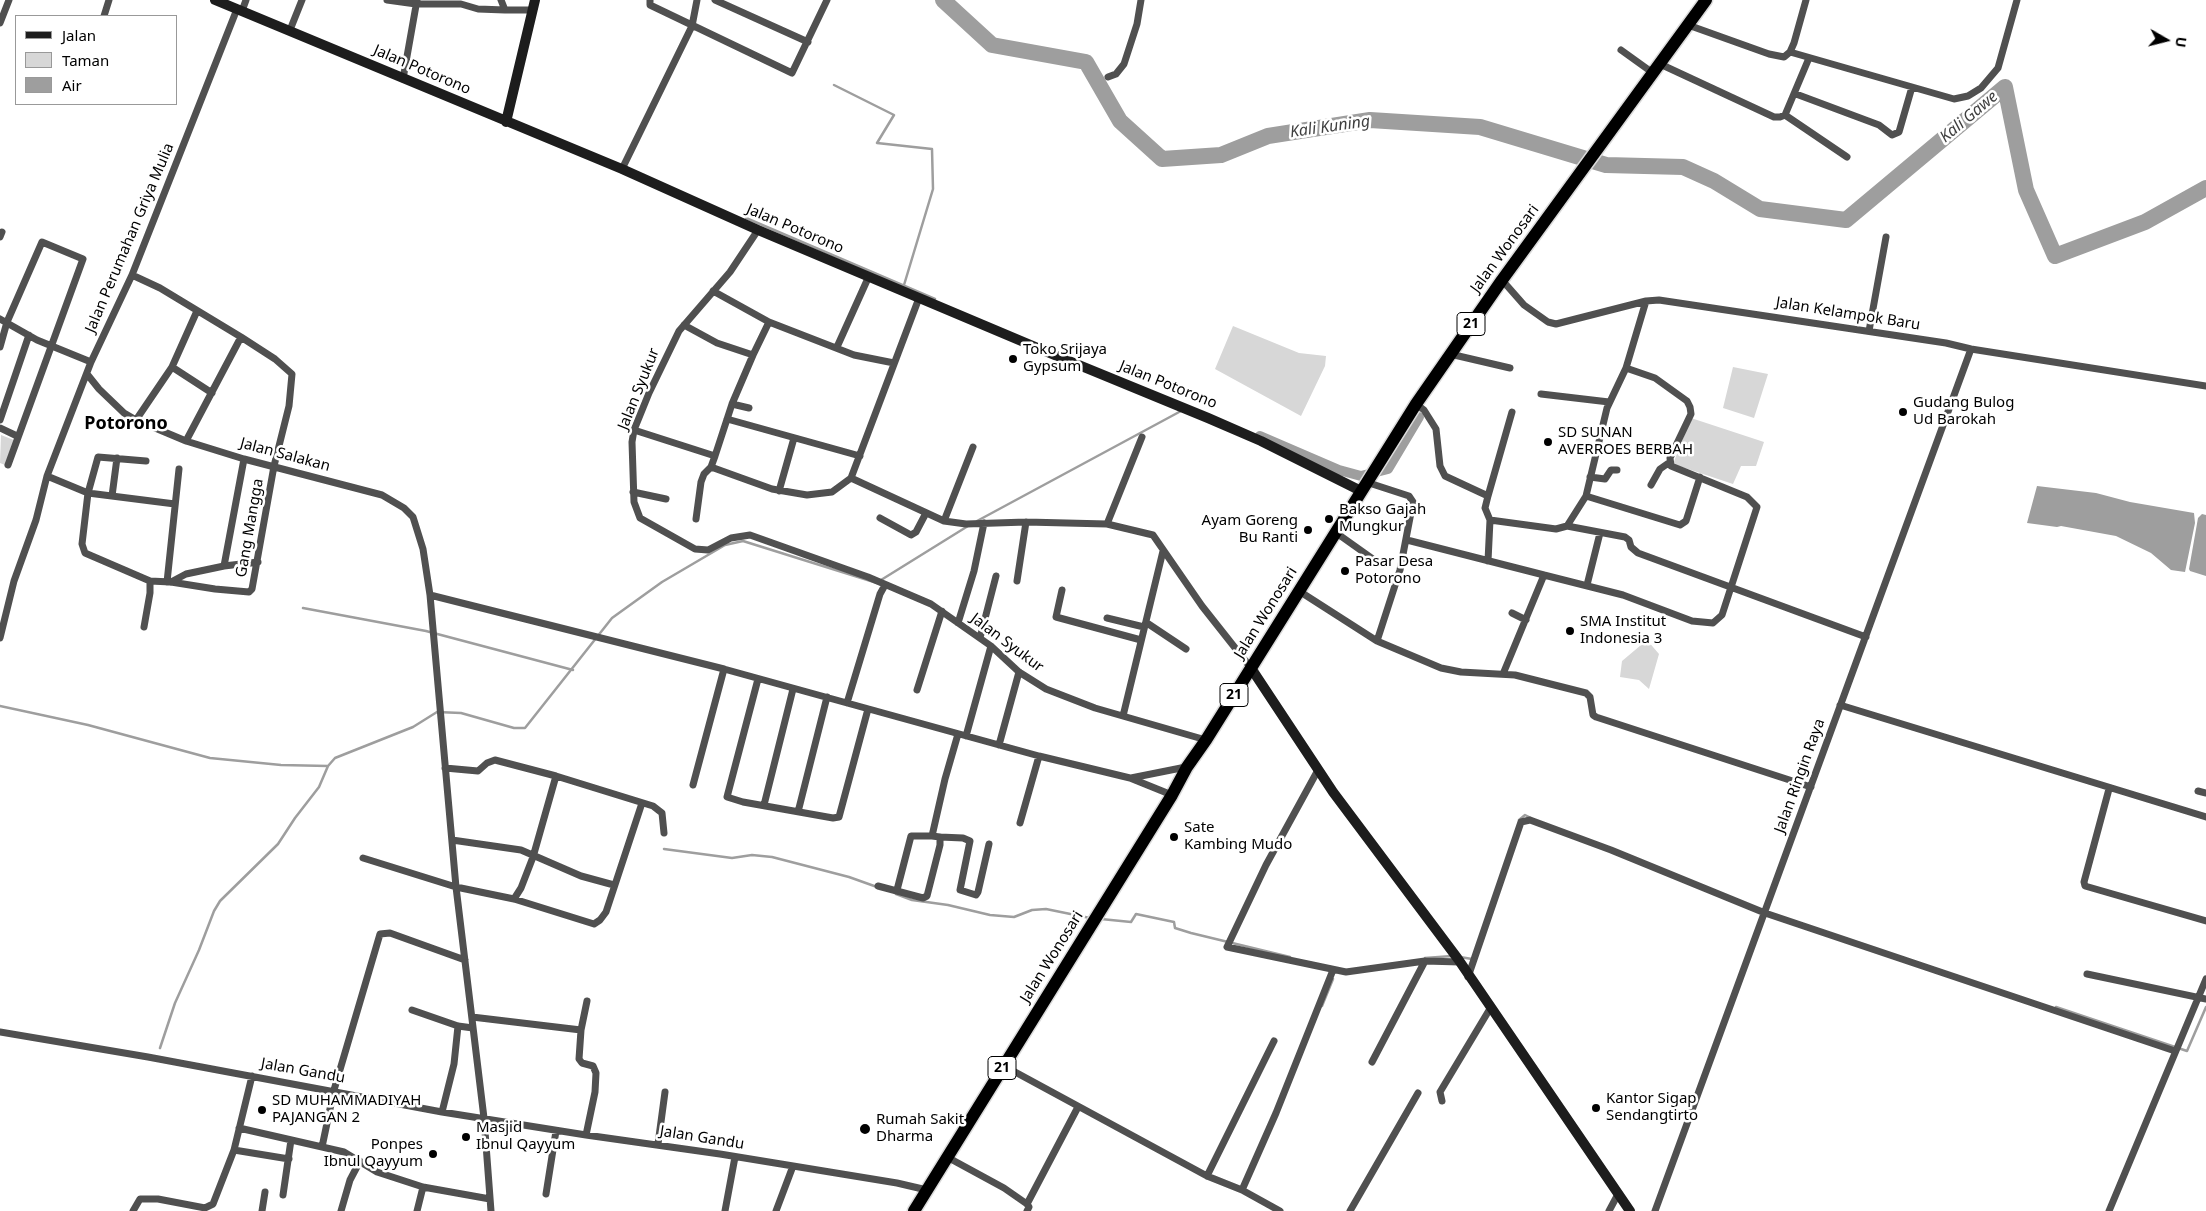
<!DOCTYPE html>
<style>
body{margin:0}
#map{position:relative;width:2206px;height:1211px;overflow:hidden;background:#fff;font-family:"Noto Sans",sans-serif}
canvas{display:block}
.legend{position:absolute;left:15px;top:15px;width:162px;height:90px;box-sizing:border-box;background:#fff;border:1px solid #999;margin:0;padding:6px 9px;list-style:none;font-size:15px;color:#000}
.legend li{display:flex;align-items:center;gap:10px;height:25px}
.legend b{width:25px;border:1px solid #999}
.north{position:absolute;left:2141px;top:15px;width:50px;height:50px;-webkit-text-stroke:4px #fff;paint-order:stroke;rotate:98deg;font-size:14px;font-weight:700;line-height:20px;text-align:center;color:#000}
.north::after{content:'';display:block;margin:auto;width:18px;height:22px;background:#000;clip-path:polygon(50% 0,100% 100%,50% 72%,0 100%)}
</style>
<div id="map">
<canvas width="2206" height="1211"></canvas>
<ul class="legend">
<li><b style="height:6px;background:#1d1d1d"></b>Jalan</li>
<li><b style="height:14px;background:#d7d7d7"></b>Taman</li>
<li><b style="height:14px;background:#9e9e9e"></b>Air</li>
</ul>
<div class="north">U</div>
</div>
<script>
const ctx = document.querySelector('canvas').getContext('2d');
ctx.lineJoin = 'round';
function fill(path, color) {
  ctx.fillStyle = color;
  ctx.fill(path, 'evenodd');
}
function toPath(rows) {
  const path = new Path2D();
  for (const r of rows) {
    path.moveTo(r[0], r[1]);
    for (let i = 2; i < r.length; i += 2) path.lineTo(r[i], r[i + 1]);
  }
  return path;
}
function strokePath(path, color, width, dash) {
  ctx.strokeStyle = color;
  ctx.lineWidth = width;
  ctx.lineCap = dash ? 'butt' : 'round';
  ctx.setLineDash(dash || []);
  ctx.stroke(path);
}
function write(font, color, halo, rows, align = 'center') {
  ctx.font = font + ' "Noto Sans",sans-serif';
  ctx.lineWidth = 5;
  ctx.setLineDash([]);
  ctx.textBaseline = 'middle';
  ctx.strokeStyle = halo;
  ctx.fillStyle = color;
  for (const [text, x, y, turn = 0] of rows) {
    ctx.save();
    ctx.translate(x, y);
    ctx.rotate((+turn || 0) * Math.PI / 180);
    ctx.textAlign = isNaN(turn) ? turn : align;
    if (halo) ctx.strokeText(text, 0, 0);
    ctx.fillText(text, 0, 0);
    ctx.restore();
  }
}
fill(toPath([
 [1233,326,1299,353,1326,356,1325,366,1301,416,1215,369],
 [1733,367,1768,374,1754,418,1723,408],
 [1691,418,1764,442,1756,466,1741,466,1733,484,1673,464],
 [1,435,14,440,5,465,0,463],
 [1647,640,1659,654,1649,689,1639,680,1620,677,1622,661]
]), '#d7d7d7');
fill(toPath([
 [2037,486,2096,493,2130,502,2194,513,2195,523,2185,572,2171,570,2151,553,2116,536,2061,526,2057,527,2027,523],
 [2202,514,2206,515,2206,576,2190,571,2189,569,2198,518]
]), '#9e9e9e');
strokePath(toPath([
 [834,85,894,115,877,143,932,149,933,189,904,285],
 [746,218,935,299],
 [977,521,1181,411],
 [881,580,968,526],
 [303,608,426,631,573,670],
 [0,706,88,725,210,758,281,765,328,766],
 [1519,820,1525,815,1531,818],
 [664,849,732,858,752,855,772,857,849,877,877,887],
 [896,894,912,900,948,905,990,915,1014,917,1032,910,1046,909,1090,918],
 [1101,919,1131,922,1136,914,1174,922,1175,928,1191,933,1290,957],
 [1460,957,1472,959],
 [1425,958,1452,956],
 [1322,1006,1333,979],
 [2056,1007,2187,1051,2206,1007],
 [160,1048,175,1003,199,950,214,911,220,901,278,844,295,818,319,787,328,766,335,758,413,727,437,712,461,713,514,728,525,728,612,618,662,582,725,545,743,541,877,583]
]), '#9e9e9e', 2.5);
strokePath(toPath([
 [1260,436,1339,470,1361,476,1388,469,1419,417]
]), '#9e9e9e', 10);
strokePath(toPath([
 [943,0,992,45,1086,62,1120,121,1162,159,1221,155,1268,136,1370,120,1480,127,1606,165,1683,167,1714,181,1760,209,1846,220,2005,87,2026,190,2055,256,2145,222,2206,188]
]), '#9e9e9e', 16);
const highway = toPath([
 [914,1211,1172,795,1187,767,1206,740,1416,404,1502,280,1706,0]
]);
strokePath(highway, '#dbdbdb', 15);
strokePath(toPath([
 [387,0,416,4,461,4,478,9,505,10],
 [501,0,505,10,533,10],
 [650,0,650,5,792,73,827,0],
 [715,0,808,42],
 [242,11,246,0],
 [104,16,109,0],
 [0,23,9,0],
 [1688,25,1769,54,1784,57,1790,52,1794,43,1806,0],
 [290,30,302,0],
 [1621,50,1653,73],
 [1790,52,1954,99,1968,96,1981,88,1998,68,2017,0],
 [1660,64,1774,117,1780,117,1785,115,1809,58],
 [1108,77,1116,74,1124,64,1137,24,1141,0],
 [403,79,417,0],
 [1796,94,1879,125,1892,135,1899,132,1912,87],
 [1785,115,1847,157],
 [622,169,692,26,697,0],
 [758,230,730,272,679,331,649,393,634,430,632,442,634,502,640,518,695,549,708,550,731,538,750,535,868,577,931,604,991,646,1019,672,1046,689,1095,708,1206,740],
 [0,237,2,232],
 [1502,280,1524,305,1548,322,1556,324,1646,301,1659,300,1946,343,1971,349,2206,386],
 [713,291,769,322],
 [919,298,851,478,944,521,966,524,1026,522,1107,524,1153,535,1202,606,1251,668],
 [0,319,37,340,91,362],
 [1869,331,1886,237],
 [0,347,7,322,42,242,83,259,8,465],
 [837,347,869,276],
 [1450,354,1510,368],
 [753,355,769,322,854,355,894,363],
 [172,367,212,393],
 [87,374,99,389,124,413,136,420,186,441,244,459,382,495,404,508,413,517,423,549,430,595],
 [1541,394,1609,402],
 [732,404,749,408],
 [1416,404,1424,410,1436,429,1440,466,1445,476,1488,496,1485,508,1490,520,1556,529,1567,526,1586,496,1607,408,1626,368,1646,301],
 [727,419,860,456],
 [0,420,29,335],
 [136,420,172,367,197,311],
 [0,428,17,436],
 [634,430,715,456,732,404,753,355,717,343,684,325],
 [186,441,241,337],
 [146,461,98,457,88,493,175,504],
 [711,467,772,489,807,495,832,492,851,478],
 [47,476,88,493,82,544,85,553,150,581,171,582,215,589,249,592,252,589,274,466,289,406,292,374,275,359,241,337,160,288,132,275],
 [1590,477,1605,479,1611,470,1617,470],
 [1366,482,1409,496,1413,502,1400,570,1377,641,1441,668,1461,672,1515,675,1586,693,1590,697,1593,715,1596,717,1811,787],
 [1651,485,1660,469,1670,462],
 [779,491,794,438],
 [633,492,666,499],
 [112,496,117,458],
 [1488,496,1512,412],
 [1586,496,1680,525,1686,521,1700,477],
 [880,518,911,535,916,532,926,513],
 [696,519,701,482,704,474,711,467,715,456],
 [944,521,973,447],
 [1107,524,1142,437],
 [1567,526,1625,537,1629,540,1631,547,1638,553,1866,637],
 [1335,532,1373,559],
 [1407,540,1544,575],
 [1488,561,1490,520],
 [224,566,258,562],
 [1017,581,1026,522],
 [167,582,179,469],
 [171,582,186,574,224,566,244,459],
 [1587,585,1600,533],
 [1062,590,1056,617,1141,640],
 [1299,591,1377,641],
 [1512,613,1526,620],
 [1107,618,1144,627],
 [958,623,974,571,984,523],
 [1147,623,1186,649],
 [144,627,150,593,150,581],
 [0,638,14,581,36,520,47,476,91,362,132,275,237,9],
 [980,638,996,576],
 [1503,674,1544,575,1623,595,1692,621,1713,623,1722,615,1757,507,1747,497,1671,466,1670,458,1691,414,1690,407,1687,401,1655,378,1626,368],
 [758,679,727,797,743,802,833,818,839,817,868,709],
 [917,690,942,611],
 [847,703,880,594,885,585],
 [1840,705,2206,817],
 [1123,716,1163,551],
 [966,736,991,646],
 [999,745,1019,672],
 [445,768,478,771,487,763,495,760,556,776,653,806,662,813,664,833],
 [1318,770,1266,865,1227,947,1346,972,1425,961],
 [1131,778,1186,767],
 [693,785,724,669],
 [2109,789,2084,882,2085,886,2206,921],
 [2198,791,2206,793],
 [764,805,793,689],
 [798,812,827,697],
 [1020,823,1039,756],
 [940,837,963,838,970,841,960,890,976,895,978,892,989,844],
 [452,840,521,850,581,876,614,885],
 [363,858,456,887,514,899,594,924,600,920,606,912,642,803],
 [878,886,923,898,927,896,940,845,940,837,932,836,945,779,958,734],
 [897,890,911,836,932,836],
 [514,899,521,888,533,857,556,776],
 [2087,974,2206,999],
 [1468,977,1521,822,1530,820,1611,850,1765,913,2175,1051],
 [412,1010,458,1026,473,1028],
 [472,1017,581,1030,579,1059,582,1063,593,1066,596,1073,595,1092,586,1135],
 [581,1030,587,1001],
 [0,1032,148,1057,442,1112,586,1135,720,1154,897,1183,927,1190],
 [1372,1062,1425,961,1460,962],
 [1004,1066,1207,1176,1242,1190,1280,1211],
 [1442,1101,1440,1092,1491,1007],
 [442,1112,454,1064,458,1026],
 [239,1128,344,1152,377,1172,423,1187,490,1199],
 [658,1144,665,1092],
 [322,1147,334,1090,380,934,390,933,465,960],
 [234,1150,289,1159],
 [947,1157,1004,1188,1027,1204],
 [1207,1176,1274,1041],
 [1242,1190,1276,1113,1333,970],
 [546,1194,556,1131],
 [283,1195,291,1140],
 [133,1211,140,1199,158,1199,205,1208,213,1204,234,1150,252,1076],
 [262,1211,265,1192],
 [341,1211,350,1180,360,1161],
 [417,1211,423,1187],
 [491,1211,484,1118,456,887,430,595,724,669,1039,756,1130,778,1172,795],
 [725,1211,735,1157],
 [776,1211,793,1166],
 [1027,1211,1029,1207,1027,1204,1078,1107],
 [1350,1211,1418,1093],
 [1609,1211,1617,1196],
 [1655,1211,1971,349],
 [2109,1211,2206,979]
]), '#505050', 7);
strokePath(toPath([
 [215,0,622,169,758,230,1052,354,1208,418,1261,441,1361,491],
 [506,122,535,0],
 [1251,668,1333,792,1458,959,1630,1211]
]), '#1d1d1d', 10);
strokePath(highway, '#000', 12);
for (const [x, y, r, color] of [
 [1013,359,5,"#000"],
 [1903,412,5,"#000"],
 [1548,442,5,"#000"],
 [1329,519,5,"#000"],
 [1308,530,5,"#000"],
 [1345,571,5,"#000"],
 [1570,631,5,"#000"],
 [1174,837,5,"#000"],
 [1596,1108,5,"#000"],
 [262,1110,5,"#000"],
 [865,1129,6,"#000"],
 [466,1137,5,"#000"],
 [433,1154,5,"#000"]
]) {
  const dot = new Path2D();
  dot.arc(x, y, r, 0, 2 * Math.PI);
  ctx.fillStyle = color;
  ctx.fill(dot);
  strokePath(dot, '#fff', 2);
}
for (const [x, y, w] of [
 [1471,324,28],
 [1234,695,28],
 [1002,1068,28]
]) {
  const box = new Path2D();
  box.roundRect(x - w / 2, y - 11.5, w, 23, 4);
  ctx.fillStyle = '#fff';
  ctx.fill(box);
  strokePath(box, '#000', 1);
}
write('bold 14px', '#000', null, [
 ["21",1471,324],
 ["21",1234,695],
 ["21",1002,1068]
]);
write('15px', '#000', '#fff', [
 ["Jalan Potorono",422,70,23],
 ["Jalan Potorono",795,229,23],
 ["Jalan Perumahan Griya Mulia",130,238,-67],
 ["Jalan Wonosari",1505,249,-54],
 ["Jalan Kelampok Baru",1848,314,9],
 ["Jalan Potorono",1168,385,22],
 ["Jalan Syukur",639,389,-68],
 ["Jalan Salakan",285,455,15],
 ["Gang Mangga",250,528,-80],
 ["Jalan Wonosari",1266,613,-58],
 ["Jalan Syukur",1007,643,37],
 ["Jalan Ringin Raya",1800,776,-70],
 ["Jalan Wonosari",1052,957,-58],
 ["Jalan Gandu",303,1071,10],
 ["Jalan Gandu",702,1138,9]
]);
write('15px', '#000', '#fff', [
 ["Toko Srijaya",1023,350],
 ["Gypsum",1023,367],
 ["Gudang Bulog",1913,403],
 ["Ud Barokah",1913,420],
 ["SD SUNAN",1558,433],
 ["AVERROES BERBAH",1558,450],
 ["Bakso Gajah",1339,510],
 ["Mungkur",1339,527],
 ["Ayam Goreng",1298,521,"right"],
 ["Bu Ranti",1298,538,"right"],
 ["Pasar Desa",1355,562],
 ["Potorono",1355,579],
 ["SMA Institut",1580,622],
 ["Indonesia 3",1580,639],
 ["Sate",1184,828],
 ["Kambing Mudo",1184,845],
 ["Kantor Sigap",1606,1099],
 ["Sendangtirto",1606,1116],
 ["SD MUHAMMADIYAH",272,1101],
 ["PAJANGAN 2",272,1118],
 ["Rumah Sakit",876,1120],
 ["Dharma",876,1137],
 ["Masjid",476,1128],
 ["Ibnul Qayyum",476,1145],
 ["Ponpes",423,1145,"right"],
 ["Ibnul Qayyum",423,1162,"right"]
], 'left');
write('italic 16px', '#3f3f3f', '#fff', [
 ["Kali Gawe",1969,117,-40],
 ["Kali Kuning",1330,127,-8]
]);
write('bold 18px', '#000', '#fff', [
 ["Potorono",126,424]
]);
</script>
